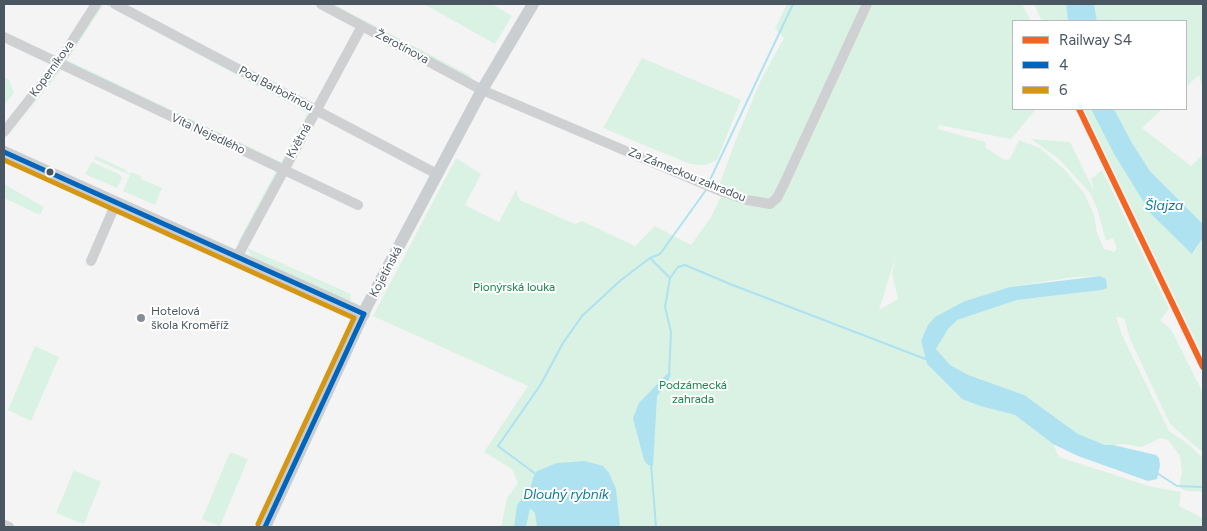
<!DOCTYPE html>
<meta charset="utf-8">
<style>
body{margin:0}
#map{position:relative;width:1207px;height:531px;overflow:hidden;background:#f4f4f4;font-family:Figtree,sans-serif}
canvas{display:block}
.frame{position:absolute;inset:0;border:5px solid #4a5661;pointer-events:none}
.legend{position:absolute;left:1012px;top:20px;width:175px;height:90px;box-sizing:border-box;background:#fff;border:1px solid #b7bbc0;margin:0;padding:6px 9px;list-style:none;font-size:15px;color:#4a5661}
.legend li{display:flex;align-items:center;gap:10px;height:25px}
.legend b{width:25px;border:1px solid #b7bbc0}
</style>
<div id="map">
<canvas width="1207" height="531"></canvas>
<div class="frame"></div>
<ul class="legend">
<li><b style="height:6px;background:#f26522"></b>Railway S4</li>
<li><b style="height:6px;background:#0065bd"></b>4</li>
<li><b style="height:6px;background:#d49613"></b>6</li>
</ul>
</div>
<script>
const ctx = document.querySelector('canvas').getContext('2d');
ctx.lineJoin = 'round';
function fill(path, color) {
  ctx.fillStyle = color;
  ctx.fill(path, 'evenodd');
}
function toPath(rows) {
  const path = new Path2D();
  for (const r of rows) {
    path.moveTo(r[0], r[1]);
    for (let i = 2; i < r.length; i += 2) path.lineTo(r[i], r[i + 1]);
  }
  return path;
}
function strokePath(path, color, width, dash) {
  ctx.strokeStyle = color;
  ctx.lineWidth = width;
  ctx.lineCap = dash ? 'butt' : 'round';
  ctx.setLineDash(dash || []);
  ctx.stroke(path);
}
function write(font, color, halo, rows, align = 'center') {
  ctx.font = font + ' Figtree,sans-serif';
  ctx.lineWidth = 4;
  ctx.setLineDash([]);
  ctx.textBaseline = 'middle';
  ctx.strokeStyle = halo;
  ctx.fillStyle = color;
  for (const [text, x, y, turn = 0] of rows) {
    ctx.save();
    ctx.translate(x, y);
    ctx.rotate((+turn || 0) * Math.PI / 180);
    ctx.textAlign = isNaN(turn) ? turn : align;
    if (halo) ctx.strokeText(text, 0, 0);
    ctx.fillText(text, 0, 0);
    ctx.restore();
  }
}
fill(toPath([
 [100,4,110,4,307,108,310,114,104,4,67,60,281,162,307,114,309,116,282,164,65,62,65,55],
 [327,4,333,4,471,76,469,79],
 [424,4,492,4,512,16,495,44],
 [787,4,1022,4,1031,21,1013,21,1013,109,1036,109,1011,139,939,125,938,129,985,142,986,148,1005,160,1010,159,1019,140,1040,148,1066,171,1084,193,1094,215,1097,233,1104,249,1114,252,1117,248,1113,238,1106,241,1097,208,1090,193,1059,159,1031,139,1070,142,1094,191,1091,179,1102,170,1169,309,1160,320,1171,329,1203,393,1203,453,1170,424,1130,339,1124,318,1116,317,1122,335,1169,431,1188,444,1203,458,1203,492,1186,491,1179,487,1182,472,1180,456,1168,440,1161,438,1141,447,1124,444,1105,446,1078,434,961,375,947,363,936,349,948,329,956,320,1017,300,1102,290,1106,279,1100,276,1075,277,1010,287,965,301,921,341,927,364,962,399,980,406,1015,415,1053,444,1059,457,1152,487,1181,492,1179,506,1203,518,1203,527,501,527,507,498,518,483,512,469,484,452,528,386,373,316,456,158,481,174,465,205,499,222,516,190,520,200,575,224,582,221,635,246,655,226,691,245,711,217,721,196,719,186,735,142,761,80,784,38,775,28],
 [896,255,892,273,898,299,879,310],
 [1034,4,1066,4,1068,21,1042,21],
 [1094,4,1203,4,1203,91,1199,75,1186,87,1186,21,1097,21],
 [642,58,741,100,717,160,705,165,690,164,603,128],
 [62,67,277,170,278,176,241,244,238,242,276,171,62,69,7,139],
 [4,77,9,80,14,93,4,105],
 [1084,109,1091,109,1114,154,1151,214,1193,254,1203,238,1203,356],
 [1114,109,1162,109,1142,128,1191,166,1203,154,1203,224,1150,171,1132,143],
 [96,156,126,170,126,172,130,174,131,172,141,176,141,179,162,188,155,205,123,191,130,175,94,159],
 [92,162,119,174,122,178,117,188,85,174],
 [29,171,105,204,108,207,28,172],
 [4,184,44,207,40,215,4,198],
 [247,248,351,294,350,302,252,258],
 [35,346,59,357,31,421,8,410],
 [230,452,248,459,220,526,202,519],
 [74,470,101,482,84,524,56,513]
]), '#d9f2e3');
fill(toPath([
 [1066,4,1094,4,1097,21,1068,21],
 [1091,109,1114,109,1132,143,1150,171,1203,224,1203,238,1192,254,1151,214,1114,154],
 [1100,276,1106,279,1107,288,1102,290,1017,300,957,320,948,329,936,349,950,365,968,375,1024,395,1078,434,1105,445,1113,445,1156,455,1159,458,1160,466,1157,479,1148,481,1078,456,1053,444,1015,415,980,406,962,399,927,364,921,341,928,325,935,317,965,301,1010,287],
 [671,373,668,382,657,396,653,466,648,465,644,460,633,418,639,403,667,374],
 [585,461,603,466,609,473,616,489,620,527,537,527,535,513,530,508,526,527,514,527,517,505,530,489,533,478,537,471,557,463]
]), '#aee2f0');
strokePath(toPath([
 [709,182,793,4],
 [650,258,670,278,665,307,671,332,669,374],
 [670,278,678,267,685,265,730,284,928,360],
 [651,464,656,527],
 [1157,473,1177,486,1203,487],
 [537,475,498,446,541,384,563,343,582,316,621,280,650,258,660,254,706,190]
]), '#aee2f0', 2);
strokePath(toPath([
 [115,4,437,174],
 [321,4,482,90,718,190,747,200,770,204,777,198,784,184,867,4],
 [4,37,358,205],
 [4,132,59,62,96,4],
 [237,257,362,26],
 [91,261,116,203],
 [4,525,9,527]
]), '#ced0d2', 10);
strokePath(toPath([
 [4,152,364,314],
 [265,527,367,306,482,90,533,4]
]), '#caced1', 12);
strokePath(toPath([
 [4,152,364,314,265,527]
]), '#0065bd', 5);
strokePath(toPath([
 [4,160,354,318,258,524]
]), '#d49613', 5);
strokePath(toPath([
 [1079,109,1203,367]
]), '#f26522', 6);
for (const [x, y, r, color] of [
 [50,172,4.5,"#4a5661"],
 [141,318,5,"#868d94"]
]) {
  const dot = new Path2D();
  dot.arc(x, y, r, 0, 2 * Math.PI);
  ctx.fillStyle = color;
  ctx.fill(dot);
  strokePath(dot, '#fff', 2);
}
write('12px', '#4a5661', '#fff', [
 ["Žerotínova",402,47,28],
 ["Koperníkova",52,69,-54],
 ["Pod Barbořinou",276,89,28],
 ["Víta Nejedlého",208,134,25],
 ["Květná",299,141,-61],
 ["Za Zámeckou zahradou",687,175,22],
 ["Kojetínská",386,272,-62]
]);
write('12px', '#17864f', '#fff', [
 ["Pionýrská louka",514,287],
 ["Podzámecká",693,385],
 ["zahrada",693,399]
]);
write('12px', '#4a5661', '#fff', [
 ["Hotelová",151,311],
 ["škola Kroměříž",151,325]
], 'left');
write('italic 14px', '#0c7c9b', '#fff', [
 ["Šlajza",1164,206],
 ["Dlouhý rybník",566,495]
]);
</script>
